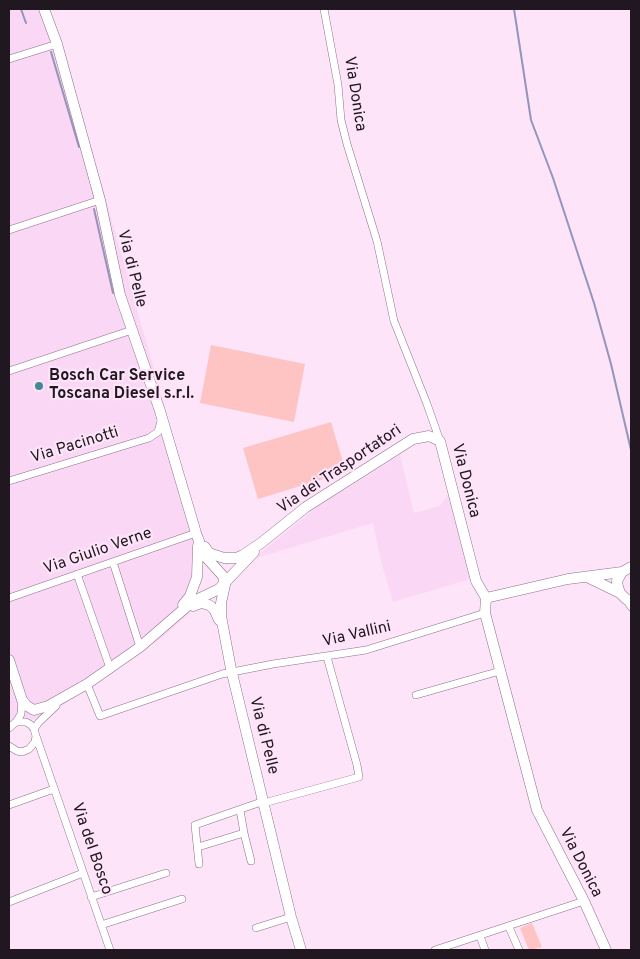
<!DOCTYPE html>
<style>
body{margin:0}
#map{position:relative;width:640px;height:959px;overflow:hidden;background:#fde4f9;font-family:Overpass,sans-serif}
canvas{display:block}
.frame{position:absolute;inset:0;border:10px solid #211720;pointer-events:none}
</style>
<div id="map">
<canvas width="640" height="959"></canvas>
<div class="frame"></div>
</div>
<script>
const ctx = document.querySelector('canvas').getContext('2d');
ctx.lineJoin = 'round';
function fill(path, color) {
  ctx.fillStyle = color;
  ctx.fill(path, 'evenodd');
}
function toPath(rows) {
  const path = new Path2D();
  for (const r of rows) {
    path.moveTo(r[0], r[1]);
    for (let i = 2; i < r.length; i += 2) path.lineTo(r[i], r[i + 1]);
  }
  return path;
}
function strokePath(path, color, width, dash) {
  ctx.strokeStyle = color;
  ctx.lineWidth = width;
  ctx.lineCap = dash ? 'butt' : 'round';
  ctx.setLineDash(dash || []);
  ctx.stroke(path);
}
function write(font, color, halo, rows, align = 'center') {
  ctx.font = font + ' Overpass,sans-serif';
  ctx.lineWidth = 4.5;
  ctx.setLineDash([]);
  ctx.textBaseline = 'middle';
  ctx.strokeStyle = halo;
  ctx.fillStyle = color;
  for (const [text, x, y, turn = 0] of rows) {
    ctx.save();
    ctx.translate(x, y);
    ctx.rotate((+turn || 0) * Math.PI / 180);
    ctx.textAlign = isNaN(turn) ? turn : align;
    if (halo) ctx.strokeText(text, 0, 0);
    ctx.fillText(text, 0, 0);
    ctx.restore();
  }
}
fill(toPath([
 [9,9,48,9,61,41,203,542,190,613,164,636,59,708,9,730],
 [400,455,414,513,440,506,449,494,471,579,393,602,381,561,373,523,253,559,318,506]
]), '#fbd7f6');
fill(toPath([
 [211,345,305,364,294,422,200,403],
 [331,422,346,472,258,499,243,448],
 [532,923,542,947,529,950,520,928]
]), '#fec3c3');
strokePath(toPath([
 [21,9,26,23],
 [514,9,531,120,553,178,594,303,611,364,631,450],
 [51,52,79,147],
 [94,209,113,293]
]), '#9494bc', 2);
const street = toPath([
 [324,9,338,85,341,120,347,144,377,241,394,321,427,404,440,441],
 [9,59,57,44],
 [9,230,100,200],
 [9,371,132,330],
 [9,481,149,438,158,432,161,421],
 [113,562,140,647],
 [77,574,110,668],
 [9,598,196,533],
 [626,599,631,607],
 [87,684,100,716,222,674,273,664,366,650,485,613],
 [416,695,500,671],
 [9,728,16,722,21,714,22,700],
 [34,729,39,722,56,706],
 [36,736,110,950],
 [9,746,17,751,22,752,29,749,35,742,36,736,34,729,31,725,26,722,16,722],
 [264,803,359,777,357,765,327,657],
 [9,805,54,789],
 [244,833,251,861],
 [198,847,244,833,240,810],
 [199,864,195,825,264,801],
 [91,897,166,873],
 [9,902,83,873],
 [101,925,182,899],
 [509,927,519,950],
 [256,928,291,917],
 [480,936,485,950],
 [435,950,584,901]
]);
const secondary = toPath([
 [44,9,57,44,100,200,120,295,160,411,196,533,204,555,223,576,225,585,221,603,221,616,231,669,291,917,301,950],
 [205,547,209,553,224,558,236,558,243,555,261,543,306,507,413,439,429,436,440,441,476,581,486,598,485,613,537,810,584,901,606,950],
 [622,572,617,581,618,587,620,593,626,599,631,600],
 [587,577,620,593],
 [486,598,568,579,622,572,631,567],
 [183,605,190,596,197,577,198,546],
 [193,606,201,603,209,605,214,609,219,620],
 [9,660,22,700,27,706,34,710,48,706,87,684,140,647,192,602,219,589,254,552]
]);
strokePath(street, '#8c7189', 8);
strokePath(secondary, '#8c7189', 11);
strokePath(street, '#fff', 7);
strokePath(secondary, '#fff', 10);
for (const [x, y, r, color] of [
 [39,386,5,"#438994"]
]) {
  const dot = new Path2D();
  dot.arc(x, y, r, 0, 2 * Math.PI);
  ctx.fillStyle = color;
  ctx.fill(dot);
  strokePath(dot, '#fde4f9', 2);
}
write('16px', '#211720', '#fde4f9', [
 ["Via Donica",354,94,81],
 ["Via di Pelle",131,269,76],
 ["Via Pacinotti",75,446,-17],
 ["Via dei Trasportatori",340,470,-34],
 ["Via Donica",465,481,76],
 ["Via Giulio Verne",98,552,-19],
 ["Via Vallini",357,635,-13],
 ["Via di Pelle",263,736,76],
 ["Via del Bosco",91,849,71],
 ["Via Donica",580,863,63]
]);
write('bold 16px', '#211720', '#fde4f9', [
 ["Bosch Car Service",49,377],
 ["Toscana Diesel s.r.l.",49,395]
], 'left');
</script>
